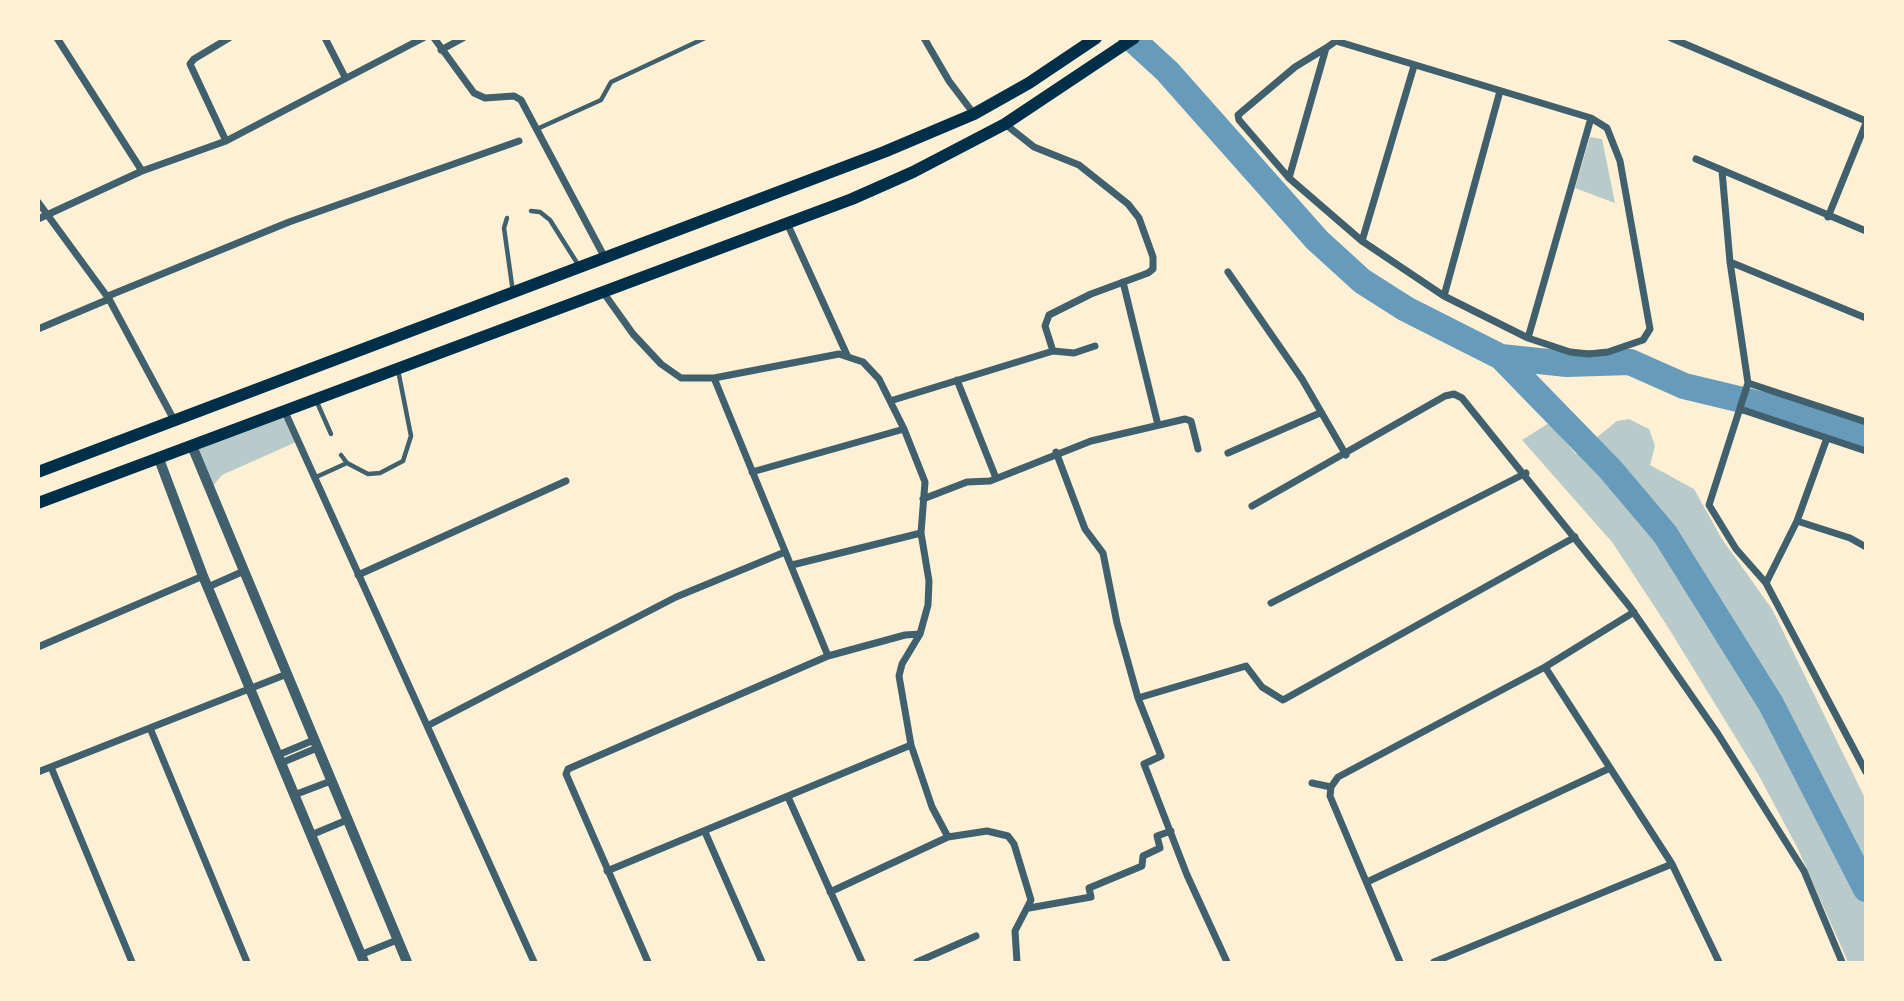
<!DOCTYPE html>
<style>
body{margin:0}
#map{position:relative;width:1904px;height:1001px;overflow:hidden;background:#fdf0d5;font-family:Mulish,sans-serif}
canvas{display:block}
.frame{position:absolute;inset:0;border:40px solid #fdf0d5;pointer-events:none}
</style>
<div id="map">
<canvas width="1904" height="1001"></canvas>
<div class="frame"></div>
</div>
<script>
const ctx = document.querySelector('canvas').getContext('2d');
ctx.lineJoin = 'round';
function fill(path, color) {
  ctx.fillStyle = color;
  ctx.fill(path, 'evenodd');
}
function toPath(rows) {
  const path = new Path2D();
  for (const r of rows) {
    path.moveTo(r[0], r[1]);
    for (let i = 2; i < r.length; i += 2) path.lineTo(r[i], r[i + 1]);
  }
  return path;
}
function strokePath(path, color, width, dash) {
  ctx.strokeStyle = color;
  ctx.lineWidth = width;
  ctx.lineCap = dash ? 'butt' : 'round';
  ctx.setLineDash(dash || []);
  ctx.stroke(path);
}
fill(toPath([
 [1590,137,1602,139,1615,203,1575,188],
 [283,415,296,442,222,475,212,487,194,449],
 [1629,419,1649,429,1655,446,1650,465,1694,489,1722,539,1772,609,1865,798,1865,962,1848,962,1798,849,1758,774,1666,624,1612,542,1522,440,1549,423,1576,454,1617,421]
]), '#b9caca');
strokePath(toPath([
 [1131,38,1167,71,1317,240,1362,281,1406,309,1501,357,1610,469,1665,534,1771,704,1866,889],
 [1501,357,1567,364,1630,362,1684,386,1809,416,1866,435]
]), '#669bbc', 26);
strokePath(toPath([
 [537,129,601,100,611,82,705,38],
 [531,211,540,212,550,220,579,266],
 [507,218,504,228,513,292],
 [316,400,331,434],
 [341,455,347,463,368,474,380,473,403,461,411,436,398,370],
 [314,478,347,463]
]), '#3f606c', 4.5);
strokePath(toPath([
 [57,38,142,171],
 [325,38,345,77],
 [434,38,474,93,485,98,514,96,521,100,605,258],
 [924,38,949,81,974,114],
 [1671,38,1866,121],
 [1326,48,1295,67,1238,115,1239,120,1289,178,1362,241,1444,296,1528,338,1570,352,1589,354,1608,352,1643,340,1650,329,1620,161,1607,128,1591,118,1336,41],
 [441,50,463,38],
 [1005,124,1034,147,1079,165,1128,204,1139,218,1153,257,1153,269,1148,273,1091,294,1049,315,1045,326,1053,351],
 [226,141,190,64,194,59,229,38],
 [1696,159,1866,231],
 [1722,171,1730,262,1748,383,1709,505,1736,549,1766,583,1866,772],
 [1289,178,1326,48,1336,41],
 [38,202,109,299,174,420],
 [1828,217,1866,123],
 [38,219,142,171,226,141,423,38],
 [787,223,847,355],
 [1362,241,1414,66],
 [1730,262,1866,318],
 [1228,272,1302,379,1346,455],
 [1123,282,1158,425],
 [603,292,633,334,661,364,681,378,714,378,839,354,863,362,879,379,904,429,925,482,921,533,929,581,928,605,920,634,902,664,899,676,911,745,932,807,948,837,987,831,1008,836,1014,844,1031,900,1015,931,1017,962],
 [108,296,289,222,519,141],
 [1444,296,1500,91],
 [38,329,109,299],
 [1528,338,1591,118],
 [714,378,828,656],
 [957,380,996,478],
 [1748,383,1866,422],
 [890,401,1053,351,1074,353,1095,346],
 [1740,409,1866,451],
 [285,412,534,962],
 [1056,452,1085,529,1103,553,1117,623,1138,698,1161,756,1144,764,1187,875,1227,962],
 [1228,453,1320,413],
 [752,472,904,429],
 [923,499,967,482,990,481,1091,441,1185,419,1191,421,1198,449],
 [1252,506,1445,396,1454,394,1462,398,1630,607,1718,734,1804,871,1842,962],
 [1797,521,1850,538,1866,547],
 [792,565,921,533],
 [358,575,566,481],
 [1766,583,1797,521,1827,438],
 [208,587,244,571],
 [1271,603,1526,473],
 [38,647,203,576],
 [1545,667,1672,864,1719,962],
 [1138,698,1246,666,1262,687,1283,700,1575,537],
 [427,726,676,597,785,552],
 [150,728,247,962],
 [278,755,314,740],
 [281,763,317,748],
 [51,767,132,962],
 [38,772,287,674],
 [1312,783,1331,787],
 [294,795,331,781],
 [788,797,862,962],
 [705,832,762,962],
 [311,835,347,820],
 [607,871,911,745],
 [1367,882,1610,768],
 [830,892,948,837],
 [1029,908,1091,897,1089,888,1142,866,1143,856,1160,848,1157,836,1171,831],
 [360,955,397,940],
 [648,962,566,774,568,769,828,656,905,635,920,634],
 [917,962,976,936],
 [1400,962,1330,796,1331,787,1338,777,1545,667,1634,612],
 [1434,962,1672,864]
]), '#3f606c', 7);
strokePath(toPath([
 [192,446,407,962],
 [159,459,203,576,364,962]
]), '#3f606c', 10);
strokePath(toPath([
 [38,472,884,152,974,114,1029,83,1096,38],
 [38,503,852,199,913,172,1005,124,1134,38]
]), '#003049', 12);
</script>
